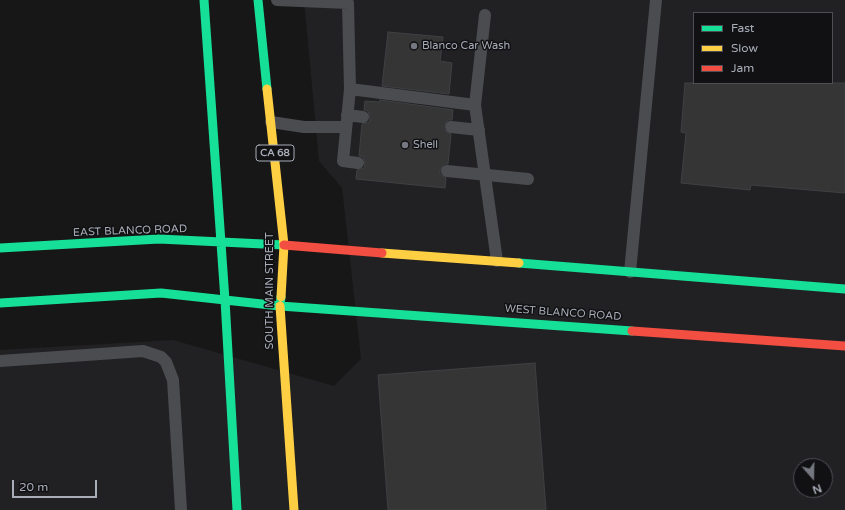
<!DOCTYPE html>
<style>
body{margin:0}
#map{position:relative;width:845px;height:510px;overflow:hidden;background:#171717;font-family:"Varela Round",sans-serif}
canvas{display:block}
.legend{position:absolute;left:693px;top:12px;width:140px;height:72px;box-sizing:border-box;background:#111113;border:1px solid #4d4f55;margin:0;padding:5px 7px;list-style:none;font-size:12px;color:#a8adb8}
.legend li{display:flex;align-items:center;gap:8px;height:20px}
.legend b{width:20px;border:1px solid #4d4f55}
.north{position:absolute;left:793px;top:458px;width:40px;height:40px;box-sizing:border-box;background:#111113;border:1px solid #4d4f55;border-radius:50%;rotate:160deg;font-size:11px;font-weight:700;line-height:16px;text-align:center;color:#a8adb8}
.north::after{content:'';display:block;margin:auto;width:14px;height:18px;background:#757880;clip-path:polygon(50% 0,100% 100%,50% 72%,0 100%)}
.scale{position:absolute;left:12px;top:480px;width:85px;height:18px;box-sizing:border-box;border:2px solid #a8adb8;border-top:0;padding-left:5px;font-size:12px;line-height:14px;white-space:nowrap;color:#a8adb8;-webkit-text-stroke:3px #111113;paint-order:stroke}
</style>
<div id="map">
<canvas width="845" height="510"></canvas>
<ul class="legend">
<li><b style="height:5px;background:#16e098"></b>Fast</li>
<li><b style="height:5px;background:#ffcf43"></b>Slow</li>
<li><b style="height:5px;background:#f24e42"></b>Jam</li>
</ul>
<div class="north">N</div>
<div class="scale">20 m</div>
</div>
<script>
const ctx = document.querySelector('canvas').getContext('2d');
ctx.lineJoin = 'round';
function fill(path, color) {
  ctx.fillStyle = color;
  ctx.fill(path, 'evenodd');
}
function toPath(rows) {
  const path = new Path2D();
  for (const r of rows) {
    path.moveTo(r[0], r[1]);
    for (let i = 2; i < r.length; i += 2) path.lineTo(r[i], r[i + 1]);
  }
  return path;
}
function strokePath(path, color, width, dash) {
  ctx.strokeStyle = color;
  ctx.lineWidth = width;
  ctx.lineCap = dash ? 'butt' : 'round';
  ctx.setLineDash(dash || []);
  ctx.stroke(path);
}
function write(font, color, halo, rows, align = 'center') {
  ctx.font = font + ' "Varela Round",sans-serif';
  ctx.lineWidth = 3;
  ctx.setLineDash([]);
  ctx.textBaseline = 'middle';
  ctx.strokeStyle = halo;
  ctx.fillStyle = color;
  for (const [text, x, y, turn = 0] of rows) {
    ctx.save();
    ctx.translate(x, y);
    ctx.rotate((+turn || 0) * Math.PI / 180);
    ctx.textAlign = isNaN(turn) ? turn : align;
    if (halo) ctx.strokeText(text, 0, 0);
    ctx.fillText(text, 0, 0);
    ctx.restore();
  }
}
fill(toPath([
 [304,0,845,0,845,510,0,510,0,350,173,340,334,386,361,359,342,188,319,161],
 [694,13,832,13,832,83,694,83],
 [801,466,825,466,825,490,801,490]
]), '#212123');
const building = toPath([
 [388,32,443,37,440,61,452,63,449,94,382,86,388,32],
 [685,83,845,83,845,193,751,185,750,190,681,183,686,133,681,132,685,83],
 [380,100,453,110,452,120,448,120,444,126,444,130,451,134,448,164,444,164,440,170,440,174,446,178,445,188,356,179,357,170,364,168,365,164,363,157,359,156,362,124,369,122,370,118,368,111,364,110,365,101,380,102,380,100],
 [535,363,546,510,388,510,378,375,535,363]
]);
fill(building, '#353536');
strokePath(building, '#3f4043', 1);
strokePath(toPath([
 [277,0,348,3,350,89,475,105,485,15],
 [350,89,343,161,358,163],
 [475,105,497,261],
 [347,115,363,117],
 [271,122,304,127,346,127],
 [451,127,479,130],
 [447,171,528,179],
 [630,272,656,0],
 [0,361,143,351,161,357,166,362,173,380,181,510]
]), '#4b4c50', 12);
strokePath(toPath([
 [204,0,225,300],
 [258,0,267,89],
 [0,248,159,239,284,245],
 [519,263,845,289],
 [225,300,237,510],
 [0,303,161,293,280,306,281,297],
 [280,306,632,331]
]), '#16e098', 9);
strokePath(toPath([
 [267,89,284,245,281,297],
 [382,253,519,263],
 [280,306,294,510]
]), '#ffcf43', 9);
strokePath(toPath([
 [284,245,382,253],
 [632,331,845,346]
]), '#f24e42', 9);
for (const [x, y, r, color] of [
 [414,46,4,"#757880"],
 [405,145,4,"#757880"]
]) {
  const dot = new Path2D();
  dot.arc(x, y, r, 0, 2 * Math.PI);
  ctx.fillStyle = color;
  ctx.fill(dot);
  strokePath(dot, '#111113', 1.5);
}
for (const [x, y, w] of [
 [275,153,38]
]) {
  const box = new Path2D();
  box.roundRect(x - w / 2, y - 8, w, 16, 3);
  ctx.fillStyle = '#111113';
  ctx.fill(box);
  strokePath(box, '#a8adb8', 1);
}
write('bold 10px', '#a8adb8', null, [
 ["CA 68",275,153]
]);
write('11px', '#a8adb8', '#111113', [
 ["Blanco Car Wash",422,46],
 ["Shell",413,145]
], 'left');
write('11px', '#a8adb8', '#111113', [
 ["EAST BLANCO ROAD",130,231,-2],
 ["SOUTH MAIN STREET",270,291,-90],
 ["WEST BLANCO ROAD",563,313,4]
]);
</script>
